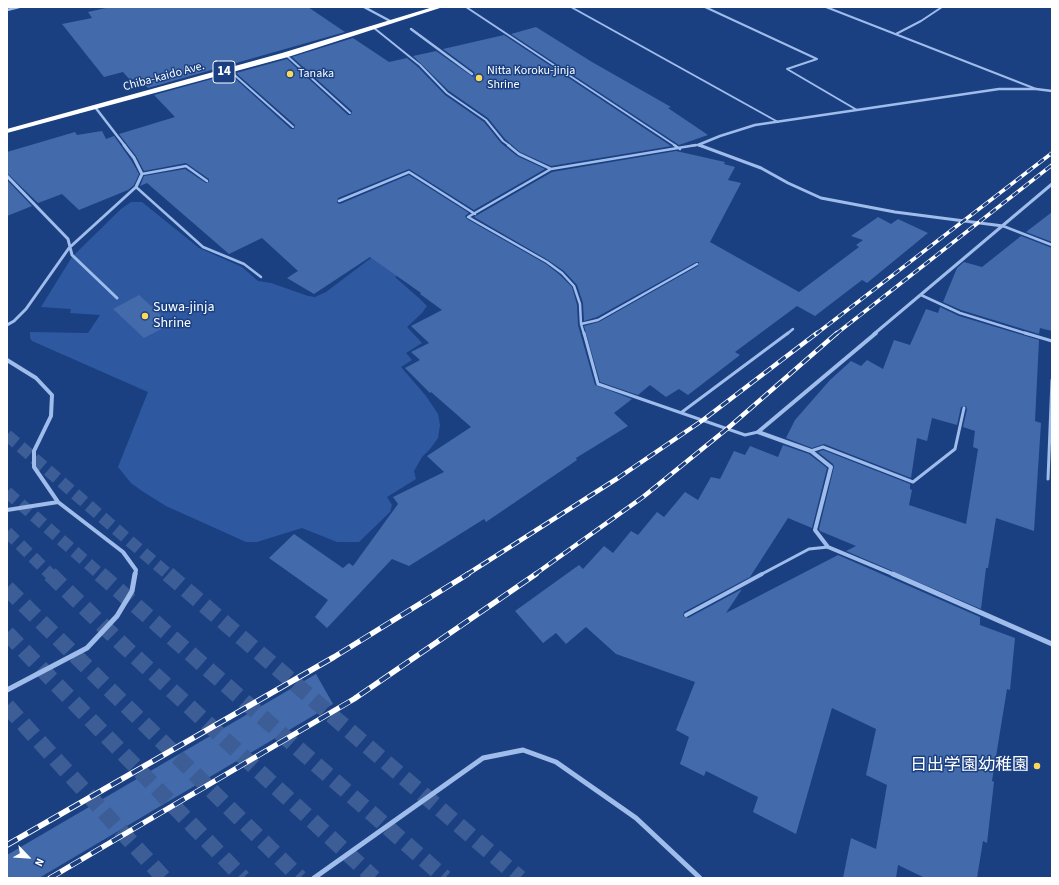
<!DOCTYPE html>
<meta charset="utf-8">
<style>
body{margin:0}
#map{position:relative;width:1059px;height:885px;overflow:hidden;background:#1a4082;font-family:"Source Sans 3",sans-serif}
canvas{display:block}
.frame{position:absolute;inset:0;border:8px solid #fff;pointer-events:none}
.north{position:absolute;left:8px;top:837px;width:40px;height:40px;-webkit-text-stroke:3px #1a4082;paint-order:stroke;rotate:115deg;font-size:11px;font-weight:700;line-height:16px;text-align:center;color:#fff}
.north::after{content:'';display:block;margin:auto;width:14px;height:18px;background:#fff;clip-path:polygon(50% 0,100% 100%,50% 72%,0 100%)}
</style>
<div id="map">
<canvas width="1059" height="885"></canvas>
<div class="frame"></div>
<div class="north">N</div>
</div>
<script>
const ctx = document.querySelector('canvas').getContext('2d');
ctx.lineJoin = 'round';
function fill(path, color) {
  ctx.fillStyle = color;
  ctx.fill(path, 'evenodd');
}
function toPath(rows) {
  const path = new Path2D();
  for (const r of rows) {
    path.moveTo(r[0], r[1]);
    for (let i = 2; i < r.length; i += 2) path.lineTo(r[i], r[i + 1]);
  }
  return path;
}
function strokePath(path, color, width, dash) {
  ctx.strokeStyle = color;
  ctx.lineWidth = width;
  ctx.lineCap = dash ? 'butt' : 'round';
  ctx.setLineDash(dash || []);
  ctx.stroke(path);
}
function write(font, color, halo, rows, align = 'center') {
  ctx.font = font + ' "Source Sans 3","Noto Sans JP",sans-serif';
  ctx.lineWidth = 3;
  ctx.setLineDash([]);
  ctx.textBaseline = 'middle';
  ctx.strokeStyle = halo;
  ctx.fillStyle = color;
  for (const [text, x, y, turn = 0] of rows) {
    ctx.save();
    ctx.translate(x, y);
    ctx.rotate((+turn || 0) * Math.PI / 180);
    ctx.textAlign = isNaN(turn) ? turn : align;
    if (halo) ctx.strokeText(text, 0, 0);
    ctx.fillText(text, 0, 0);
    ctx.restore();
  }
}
fill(toPath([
 [131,202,142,202,199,248,242,267,258,281,271,283,308,296,315,297,326,292,375,255,404,272,395,277,420,299,427,306,422,313,407,327,422,343,406,353,412,360,401,367,426,396,438,414,440,425,438,438,430,449,422,457,414,471,416,479,387,497,392,505,390,512,359,542,337,542,302,528,257,542,246,542,166,506,142,491,131,483,118,467,148,392,32,341,30,338,30,332,88,333,100,315,70,313,71,309,41,307,72,257,121,209]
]), '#2e59a1');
fill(toPath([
 [110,7,308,7,345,32,148,88,138,78,130,80,123,72,104,77,62,24,92,18,88,12],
 [536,27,592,62,671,107,668,108,708,135,679,145,511,34],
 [504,35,671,146,672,146,551,166,520,152,505,139,488,118,449,91,413,56,436,51,473,77,475,75,474,72,443,49],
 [353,38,389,62,407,58,418,67,445,95,484,122,501,143,517,156,545,169,474,210,409,169,338,198,337,203,340,204,409,175,469,213,465,216,467,219,546,264,560,275,572,287,577,305,578,325,595,385,632,399,614,413,628,426,576,458,577,460,486,522,484,519,409,566,392,559,327,628,315,617,328,600,269,558,294,534,343,568,349,563,353,566,398,504,393,497,444,472,427,456,471,427,431,392,430,393,405,368,420,360,411,352,429,343,411,326,442,310,420,294,421,293,370,257,314,294,287,278,298,271,262,238,229,254,147,183,140,186,144,176,185,169,206,183,209,182,209,179,186,163,144,171,136,156,119,134,175,117,154,95,230,74,291,129,294,129,295,125,236,73,287,59,348,115,351,115,352,111,292,57],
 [102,131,106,139,114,136,131,160,139,174,134,185,128,190,79,210,62,194,38,203,7,173,7,152,75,132,77,135],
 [676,151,725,162,724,164,735,167,728,180,741,183,710,242,799,292,859,247,856,245,863,240,851,236,878,217,891,224,898,219,928,233,867,283,862,280,815,316,797,306,735,352,740,355,688,395,679,389,666,397,650,385,638,395,600,382,584,326,599,322,698,266,699,262,696,262,597,317,584,321,583,303,577,285,564,271,548,260,474,217,552,172],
 [7,180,32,206,7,216],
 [1052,212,1052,242,1026,232],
 [1021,236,1052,248,1052,331,1040,328,1039,334,961,310,943,302,957,268,964,262,982,267],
 [139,295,171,324,144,338,113,309],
 [940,307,959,316,1039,340,1035,421,1041,423,1034,531,996,518,988,568,986,568,981,609,846,551,856,546,820,531,819,529,834,467,833,464,818,452,823,450,910,484,910,489,912,490,909,505,966,524,978,449,973,447,975,431,963,427,967,409,966,406,961,407,957,425,932,418,927,441,917,438,911,478,824,444,812,448,786,438,795,420,830,380,851,361,861,366,867,360,883,369,894,340,910,345,926,309,938,313],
 [783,445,809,454,827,468,812,528,788,518,750,577,684,612,683,616,688,618,742,589,726,613,838,555,980,617,980,625,1015,638,1010,690,1007,689,992,781,994,782,987,843,983,841,977,878,925,878,898,865,896,878,843,878,851,838,876,849,887,785,866,775,876,729,832,708,796,834,753,812,758,797,706,771,704,776,680,764,689,737,676,730,695,682,616,654,586,627,566,644,556,633,543,643,515,611,579,565,583,569,604,546,613,553,631,531,638,535,657,512,664,517,685,492,698,500,711,477,720,479,734,451,745,455,750,446,778,457],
 [316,674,333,704,39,878,7,878,7,855]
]), '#436aab');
strokePath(toPath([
 [7,435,169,575],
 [7,492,101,575],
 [7,532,51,575]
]), '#3c5d95', 12, [12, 6]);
strokePath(toPath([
 [50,574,125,647,374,878],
 [100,574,445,878],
 [168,574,520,878],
 [7,588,300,878],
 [7,633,243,878],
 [7,706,164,878]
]), '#3c5d95', 16, [16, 8]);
strokePath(toPath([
 [466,7,676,146],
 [571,7,778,122],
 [705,7,817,59,787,69,857,110],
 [826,7,1036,89],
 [374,28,420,65,447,93,486,120,503,141,510,146],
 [896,34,921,21,942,7],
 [286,55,350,113],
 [230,71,293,127],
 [690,146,698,145]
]), '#9fbceb', 2);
strokePath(toPath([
 [508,145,519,154,551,169,696,145],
 [674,145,680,149],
 [551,169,468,217,547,262,562,273,574,286,580,304,581,324,584,334],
 [142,174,186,166,207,181],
 [136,187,203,247,244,264,261,277],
 [339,201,409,172,475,214],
 [1003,226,1052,245],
 [921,295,960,313,1028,334],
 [581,324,598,320,697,264],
 [787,334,793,329]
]), '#9fbceb', 2.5);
strokePath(toPath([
 [584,333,598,384,745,435,758,432],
 [1025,333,1052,341],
 [682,412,788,333],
 [811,451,823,447,913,482,955,449,964,408],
 [1048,479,1052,380],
 [760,575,809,549,828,547]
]), '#9fbceb', 3);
strokePath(toPath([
 [686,615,762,574]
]), '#9fbceb', 4);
strokePath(toPath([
 [364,7,392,22],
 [7,10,19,7],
 [411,29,472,74],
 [95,107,125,146],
 [698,145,720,136,755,125,999,89,1036,89,1052,91],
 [698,145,702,146]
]), '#9fbceb', 2.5);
strokePath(toPath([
 [699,145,761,168,788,183,821,198,895,212,1003,226],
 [7,176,68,239,72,255,117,298],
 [7,325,14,321,26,309,69,248,136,187,142,174,134,158,124,145],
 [874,334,1052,184]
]), '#9fbceb', 3);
strokePath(toPath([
 [7,360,36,378,52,395,51,416,34,451,34,467,58,502,123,552,136,570,135,575],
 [758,432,811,451,831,467,815,530,828,547,895,575],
 [758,432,876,333],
 [7,510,58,502]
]), '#9fbceb', 4);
strokePath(toPath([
 [893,574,1052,644],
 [7,690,87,648,117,616,132,591,135,574],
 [314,878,483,758,523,750,556,762,636,818,700,878]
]), '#9fbceb', 5);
fill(toPath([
 [433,7,443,7,288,57,7,133,7,129,282,53,433,7]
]), '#fff');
const railFar2 = toPath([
 [816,334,1052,153],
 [836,334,1052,165]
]);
const railFar1 = toPath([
 [466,575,618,478,703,420,817,333],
 [534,575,643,497,728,428,837,333]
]);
const rail = toPath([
 [7,845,334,657,468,574],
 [50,878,354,699,536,574]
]);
strokePath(railFar2, '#fff', 3.5);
strokePath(railFar1, '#fff', 4.5);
strokePath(rail, '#fff', 5.5);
strokePath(railFar2, '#1a4082', 2.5, [7]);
strokePath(railFar1, '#1a4082', 3, [9]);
strokePath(rail, '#1a4082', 4, [12]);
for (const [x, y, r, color] of [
 [290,74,4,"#fcd95b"],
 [479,78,4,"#fcd95b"],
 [145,316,4,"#fcd95b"],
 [1037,766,4,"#fcd95b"]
]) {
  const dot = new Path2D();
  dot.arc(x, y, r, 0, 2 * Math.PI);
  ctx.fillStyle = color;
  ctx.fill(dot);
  strokePath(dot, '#1a4082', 1.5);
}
write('12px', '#fff', '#1a4082', [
 ["Nitta Koroku-jinja",487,71],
 ["Shrine",487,85],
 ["Tanaka",298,74]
], 'left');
write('12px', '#fff', '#1a4082', [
 ["Chiba-kaido Ave.",164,77,-15]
]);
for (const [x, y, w] of [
 [224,72,22]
]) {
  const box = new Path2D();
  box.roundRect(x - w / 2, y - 11, w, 22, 3);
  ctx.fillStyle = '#1a4082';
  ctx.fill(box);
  strokePath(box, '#fff', 1);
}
write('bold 13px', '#fff', null, [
 ["14",224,72]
]);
write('14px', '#fff', '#1a4082', [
 ["Suwa-jinja",153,308],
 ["Shrine",153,324]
], 'left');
write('17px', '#fff', '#1a4082', [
 ["日出学園幼稚園",1029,766]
], 'right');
</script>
